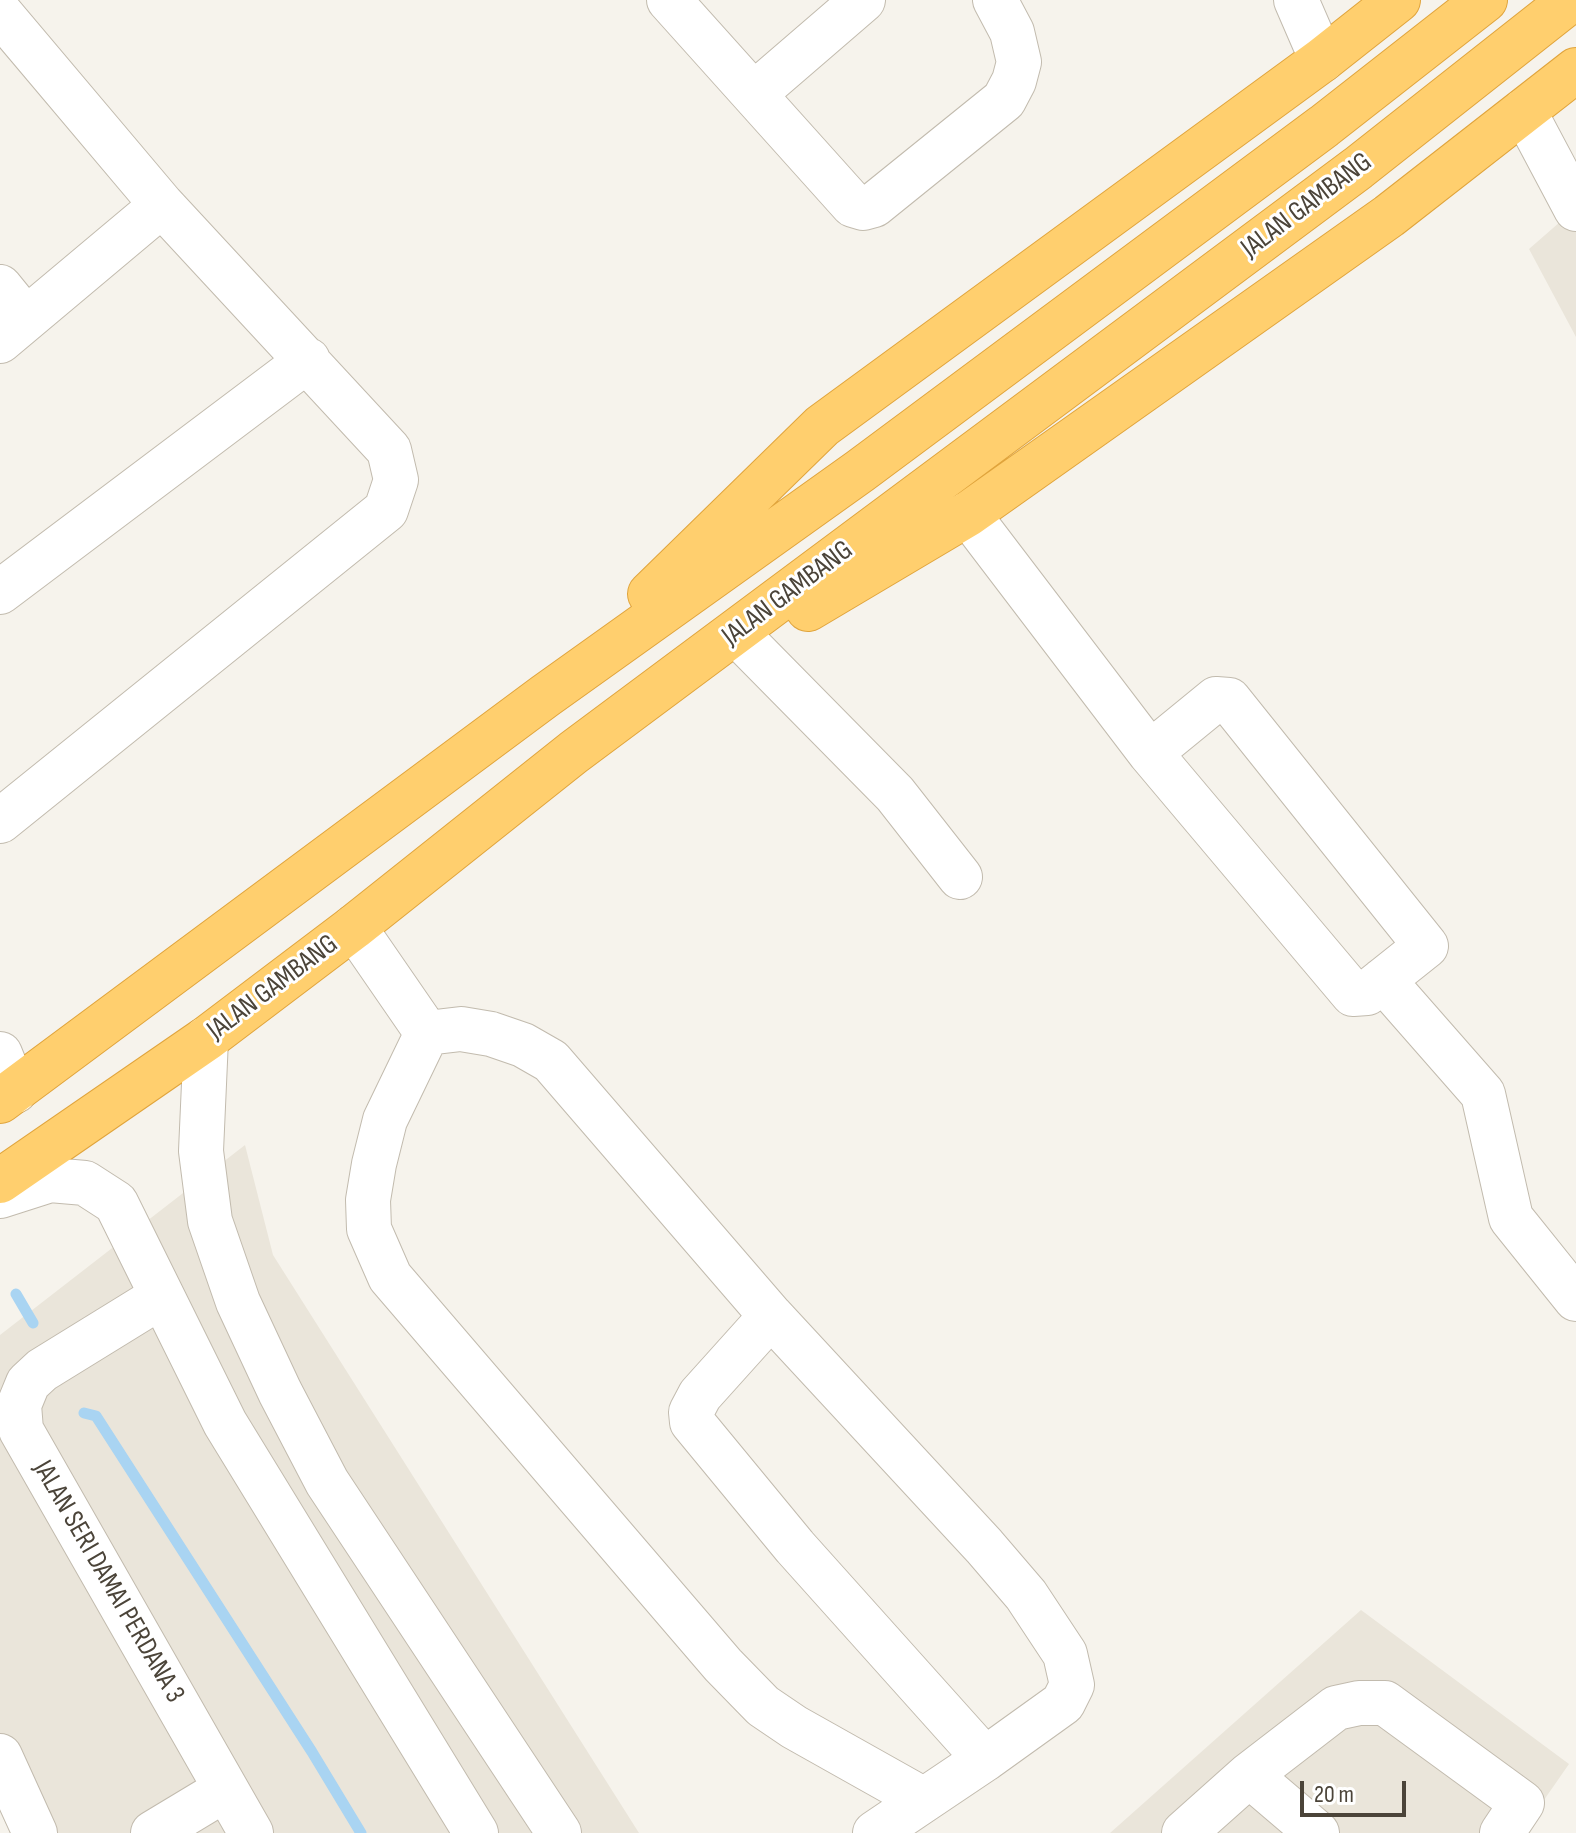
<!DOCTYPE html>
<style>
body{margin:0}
#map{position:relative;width:1576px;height:1833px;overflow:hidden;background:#f6f3ec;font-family:"Sofia Sans Condensed",sans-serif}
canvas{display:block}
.scale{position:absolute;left:1300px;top:1781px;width:106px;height:36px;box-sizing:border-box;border:4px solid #4b4439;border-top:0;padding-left:10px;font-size:24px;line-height:28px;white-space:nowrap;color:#4b4439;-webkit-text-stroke:6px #fff;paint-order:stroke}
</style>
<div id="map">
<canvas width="1576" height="1833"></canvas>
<div class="scale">20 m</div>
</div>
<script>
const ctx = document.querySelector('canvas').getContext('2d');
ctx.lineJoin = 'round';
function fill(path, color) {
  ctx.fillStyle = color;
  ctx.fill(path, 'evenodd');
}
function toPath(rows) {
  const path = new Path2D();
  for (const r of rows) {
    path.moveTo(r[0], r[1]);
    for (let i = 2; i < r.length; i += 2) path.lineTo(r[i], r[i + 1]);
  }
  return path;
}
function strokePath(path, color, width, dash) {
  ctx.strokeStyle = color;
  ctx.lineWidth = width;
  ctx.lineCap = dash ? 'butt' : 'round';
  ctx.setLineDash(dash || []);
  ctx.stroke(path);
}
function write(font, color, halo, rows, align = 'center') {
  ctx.font = font + ' "Sofia Sans Condensed",sans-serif';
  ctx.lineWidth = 6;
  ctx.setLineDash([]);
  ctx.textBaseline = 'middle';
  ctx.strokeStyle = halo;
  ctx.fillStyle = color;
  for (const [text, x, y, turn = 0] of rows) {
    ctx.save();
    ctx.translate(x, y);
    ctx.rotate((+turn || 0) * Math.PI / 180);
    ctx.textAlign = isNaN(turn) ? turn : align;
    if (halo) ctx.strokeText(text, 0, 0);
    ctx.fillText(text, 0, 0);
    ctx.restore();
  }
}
fill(toPath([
 [1576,208,1576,337,1529,249],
 [245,1145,273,1255,639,1833,10,1833,0,1812,0,1335],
 [1361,1610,1569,1764,1521,1833,1110,1833]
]), '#eae5da');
strokePath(toPath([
 [16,1294,33,1323],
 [84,1413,96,1416,312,1752,361,1833]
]), '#a9d4f2', 11);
const minor = toPath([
 [669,0,853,205,863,208,874,205,1004,100,1014,81,1019,62,1012,32,995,0],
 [1296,0,1322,60],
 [0,13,162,205,0,341],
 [754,94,863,0],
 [1524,111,1576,209],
 [0,287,26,319],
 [968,514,1150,753,1353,994,1367,993,1426,946,1229,700,1216,699,1150,753],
 [0,592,308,360],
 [748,645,895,794,960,877],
 [0,821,386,510,396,480,389,450,162,205],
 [354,927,427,1033],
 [1383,980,1483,1094,1511,1218,1576,1299],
 [206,1039,201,1151,210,1221,238,1302,280,1392,327,1482,559,1833],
 [0,1054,15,1091],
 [0,1196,50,1180,85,1183,116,1203,225,1423,476,1833],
 [162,1296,42,1370,28,1383,19,1405,21,1430,251,1833],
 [771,1316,700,1395,691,1412,692,1422,795,1547,985,1759],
 [0,1756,35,1833],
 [1249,1775,1317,1833],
 [153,1833,226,1789],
 [875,1833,924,1800,985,1759,1063,1703,1072,1685,1065,1654,1026,1595,984,1546,771,1316,551,1061,523,1045,491,1034,461,1029,427,1033,385,1120,374,1164,368,1200,369,1229,390,1277,723,1665,763,1706,794,1727,924,1800],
 [1184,1833,1249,1775,1336,1708,1359,1703,1385,1703,1522,1803,1502,1833]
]);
const highway = toPath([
 [650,594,822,426,1322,60,1398,0],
 [808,609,968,514,1389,216,1576,70],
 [0,1101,545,696,860,471,1324,126,1485,0],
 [0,1181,206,1039,354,927,574,752,1358,168,1571,0]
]);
strokePath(minor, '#c2bbae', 46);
strokePath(highway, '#e0a43c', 46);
strokePath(minor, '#fff', 44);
strokePath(highway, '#ffcf6e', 44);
write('28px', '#4b4439', '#fff', [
 ["JALAN GAMBANG",1307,206,-37],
 ["JALAN GAMBANG",788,594,-37],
 ["JALAN GAMBANG",273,988,-37],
 ["JALAN SERI DAMAI PERDANA 3",108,1582,60]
]);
</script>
